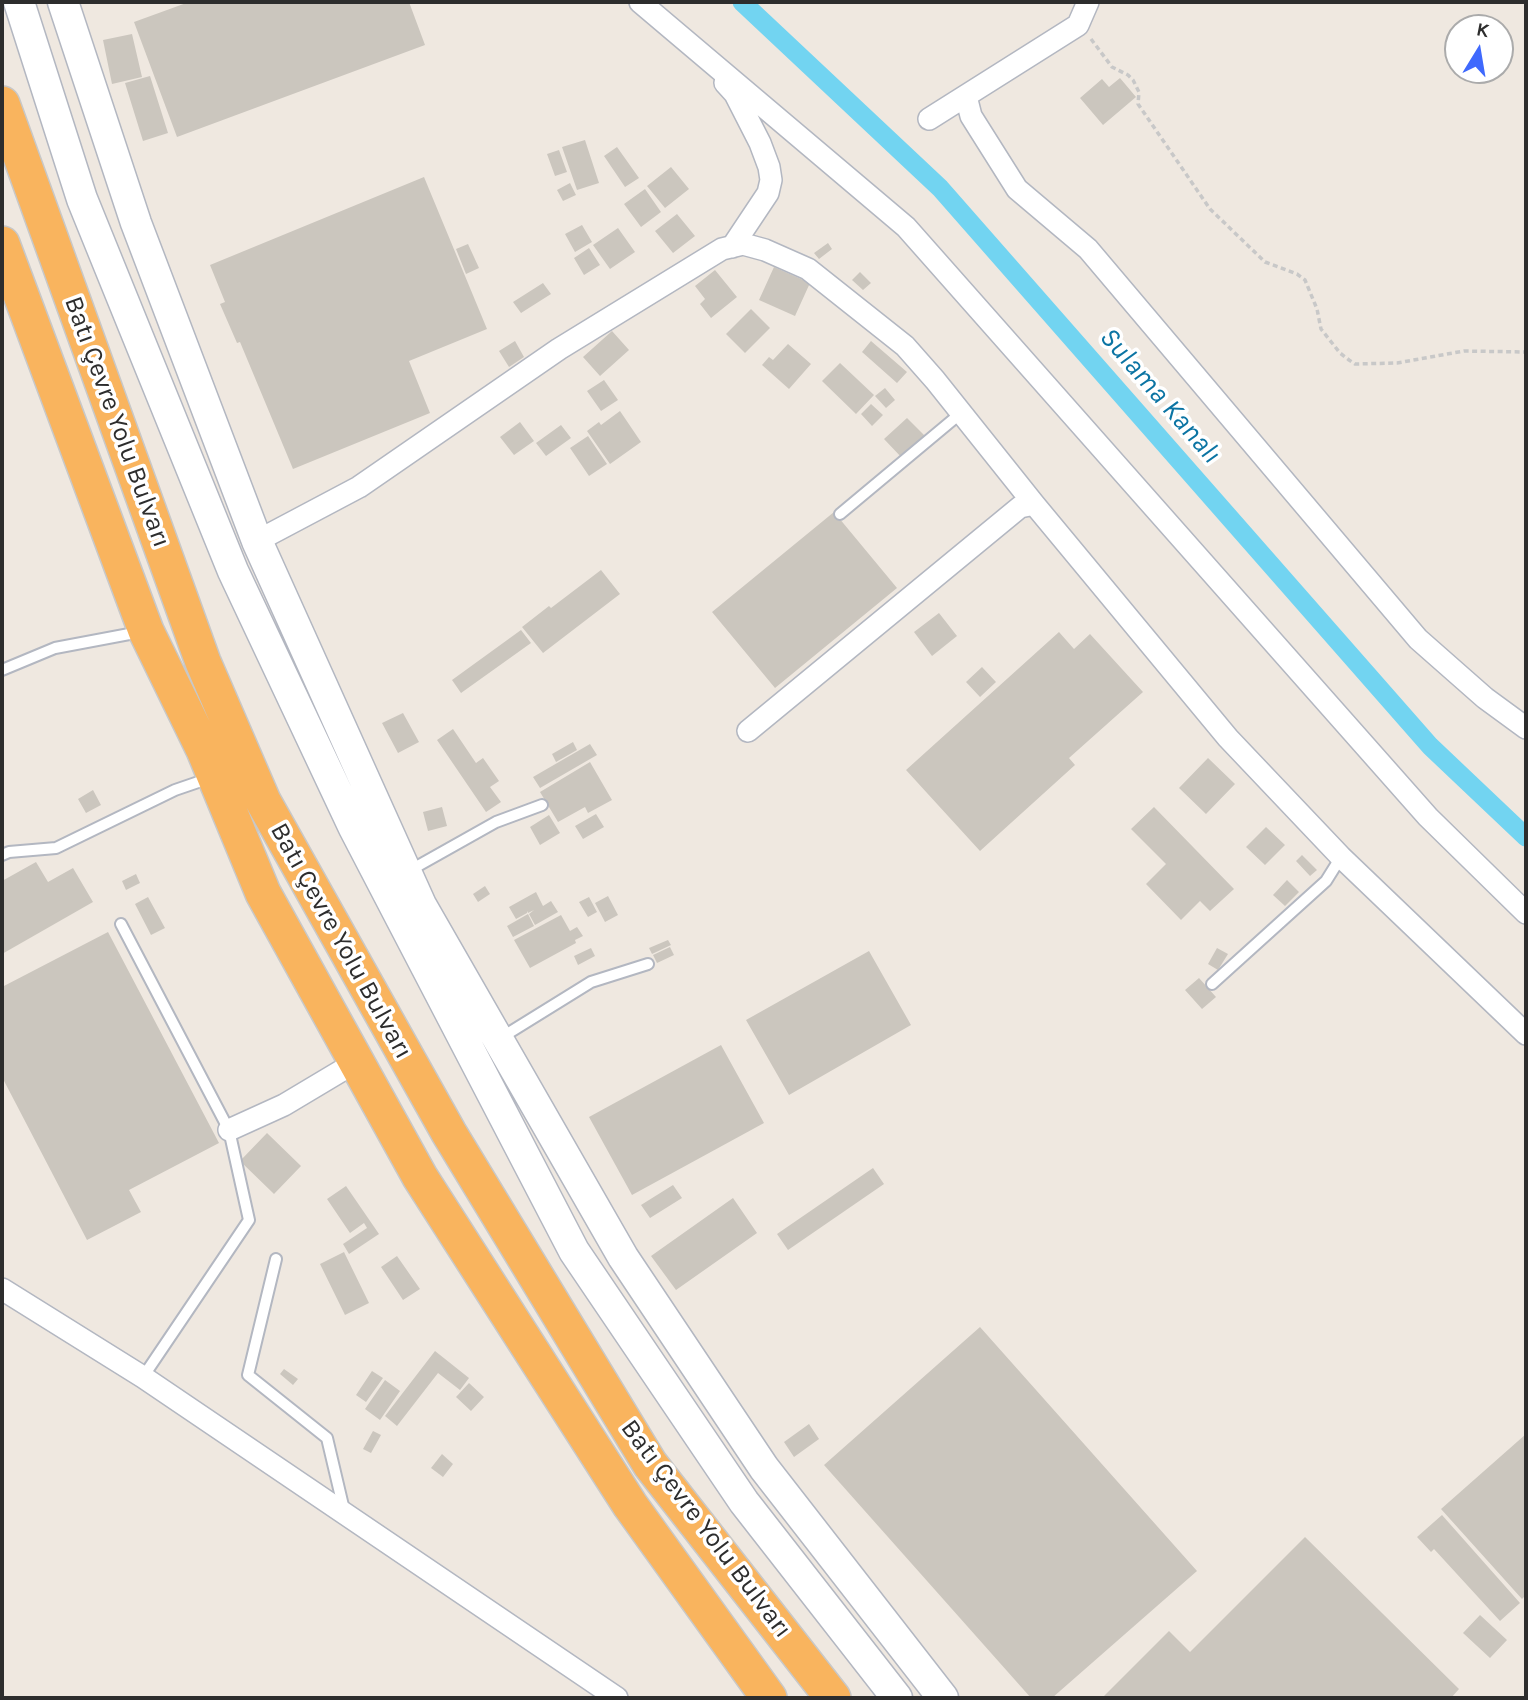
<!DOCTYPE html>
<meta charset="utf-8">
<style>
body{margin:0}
#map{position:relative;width:1528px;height:1700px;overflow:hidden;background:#efe8e0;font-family:Karla,sans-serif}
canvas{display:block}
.frame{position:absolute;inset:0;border:4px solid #2d2d2d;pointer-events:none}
.north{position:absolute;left:1444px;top:14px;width:70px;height:70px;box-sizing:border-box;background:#fff;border:2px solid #ababab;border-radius:50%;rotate:11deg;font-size:19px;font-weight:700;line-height:28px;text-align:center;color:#2d2d2d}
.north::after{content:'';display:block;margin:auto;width:24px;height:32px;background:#3f69fd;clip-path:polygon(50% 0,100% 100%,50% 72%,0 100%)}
</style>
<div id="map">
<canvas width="1528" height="1700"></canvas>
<div class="frame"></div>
<div class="north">K</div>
</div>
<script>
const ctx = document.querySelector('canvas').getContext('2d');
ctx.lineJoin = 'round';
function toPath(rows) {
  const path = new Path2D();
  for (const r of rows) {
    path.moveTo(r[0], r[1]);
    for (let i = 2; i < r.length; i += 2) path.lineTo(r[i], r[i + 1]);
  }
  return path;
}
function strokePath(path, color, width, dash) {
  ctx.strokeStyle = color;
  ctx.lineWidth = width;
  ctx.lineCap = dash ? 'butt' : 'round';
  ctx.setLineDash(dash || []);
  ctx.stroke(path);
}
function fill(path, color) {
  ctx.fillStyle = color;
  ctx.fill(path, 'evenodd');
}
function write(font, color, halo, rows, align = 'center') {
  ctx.font = font + ' Karla,sans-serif';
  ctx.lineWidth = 7;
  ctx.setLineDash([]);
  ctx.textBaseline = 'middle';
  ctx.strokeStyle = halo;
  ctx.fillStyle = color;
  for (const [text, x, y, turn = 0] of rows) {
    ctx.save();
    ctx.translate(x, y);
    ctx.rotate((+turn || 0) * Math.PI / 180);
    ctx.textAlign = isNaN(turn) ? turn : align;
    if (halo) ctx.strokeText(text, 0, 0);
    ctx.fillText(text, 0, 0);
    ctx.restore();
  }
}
strokePath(toPath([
 [742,2,940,188,1430,746,1526,837]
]), '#72d4f1', 19);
fill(toPath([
 [189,2,409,2,425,45,177,137,134,22],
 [132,34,142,77,112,84,103,40],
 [150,76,168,133,143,141,125,83],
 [1120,78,1136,97,1103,125,1080,98,1102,79,1109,87],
 [585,140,599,183,577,190,562,147],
 [617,147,639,178,625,187,604,156],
 [559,150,567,172,555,176,547,154],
 [671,167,689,189,665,208,647,186],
 [424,177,487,329,409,361,430,413,293,469,240,342,237,343,220,304,225,302,210,265],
 [570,183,576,195,563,201,557,190],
 [645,189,661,212,641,227,624,204],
 [677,214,695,236,673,253,655,231],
 [582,225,592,242,575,252,565,234],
 [618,228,635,252,610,269,593,245],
 [828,243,832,249,819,259,814,253],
 [468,244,479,268,466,274,456,249],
 [589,248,600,265,584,275,574,258],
 [774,267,810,283,795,316,759,300],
 [715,270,737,297,711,318,700,304,705,299,695,286],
 [860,272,871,283,863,290,852,280],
 [543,283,551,294,521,313,513,302],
 [751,309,770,328,745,353,726,334],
 [612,331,629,350,600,376,583,357],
 [515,341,524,357,509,367,499,351],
 [871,341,907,372,897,383,862,352],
 [788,344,811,364,789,389,762,365,769,357,773,360],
 [840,363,874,395,856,414,822,381],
 [604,380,618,400,601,411,587,391],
 [885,388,895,400,886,408,875,396],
 [871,404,883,415,872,426,861,414],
 [620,411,641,442,610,464,587,431,599,422,601,425],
 [907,418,926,437,903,459,884,439],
 [520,422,534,441,514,455,500,437],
 [561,425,571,438,546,456,536,443],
 [588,436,607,464,589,476,570,448],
 [834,512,897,588,775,688,712,612],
 [601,570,620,594,543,653,522,627,549,606,551,608],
 [939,613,957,636,932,656,914,632],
 [521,630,531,643,461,693,452,680],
 [1059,632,1074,649,1090,634,1143,692,1069,758,1075,765,980,851,906,770],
 [982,667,996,682,980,697,966,682],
 [403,713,419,742,398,753,382,723],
 [453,729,476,763,483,758,499,781,490,787,501,802,486,812,437,740],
 [573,742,577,750,556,762,552,754],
 [590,744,597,755,540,788,533,777],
 [1208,758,1235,784,1206,814,1179,788],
 [590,762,612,800,588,813,585,807,558,822,540,792],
 [93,790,101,805,86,813,78,799],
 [442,807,447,826,428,831,423,812],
 [1154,807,1234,889,1210,911,1200,901,1181,920,1146,884,1166,864,1131,829],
 [596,814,604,827,583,839,575,826],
 [549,815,560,833,540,845,530,827],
 [1266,827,1285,845,1265,865,1246,847],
 [1302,855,1317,870,1310,876,1296,861],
 [36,862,48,882,73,868,93,902,2,954,2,881],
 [136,874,140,883,126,890,122,881],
 [1287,880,1299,892,1285,906,1273,895],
 [485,886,490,894,478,902,473,894],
 [536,892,543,906,551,901,558,912,535,925,529,914,534,910,528,913,527,911,527,913,516,919,509,907],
 [608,896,618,915,605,922,595,903],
 [148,897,165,928,151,935,135,904],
 [589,897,597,912,588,917,579,902],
 [528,914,534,926,513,937,507,926],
 [561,915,570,931,577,927,583,936,575,940,576,943,530,968,514,940],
 [108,932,219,1143,129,1190,141,1212,87,1240,2,1077,2,987],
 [668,940,671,945,652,954,649,948],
 [670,947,674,955,657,963,653,955],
 [591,948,595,956,578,965,574,956],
 [1217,948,1228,954,1218,970,1208,964],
 [869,951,911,1025,789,1095,746,1020],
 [1199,978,1216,997,1202,1009,1185,990],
 [721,1045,764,1123,632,1195,589,1117],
 [267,1133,301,1166,274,1194,240,1161],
 [873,1168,884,1184,788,1250,777,1234],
 [673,1185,682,1198,650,1218,641,1205],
 [346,1186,379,1234,349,1254,343,1244,367,1228,364,1223,350,1233,327,1199],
 [733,1198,757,1233,676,1290,651,1256],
 [344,1252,369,1303,345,1315,320,1264],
 [397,1256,420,1289,403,1300,381,1267],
 [980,1327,1197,1571,1052,1698,1031,1698,824,1465],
 [435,1351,469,1378,460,1390,438,1373,397,1426,385,1416],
 [284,1369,298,1379,293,1385,280,1374],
 [372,1371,383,1378,366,1402,356,1395],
 [385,1380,400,1391,380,1420,365,1409],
 [469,1383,484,1397,471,1411,456,1397],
 [809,1424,819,1439,794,1457,784,1442],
 [373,1431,381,1435,371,1453,363,1449],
 [1526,1434,1526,1595,1522,1599,1441,1509],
 [442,1454,453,1464,443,1477,431,1468],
 [1442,1515,1520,1603,1500,1621,1434,1549,1431,1552,1417,1537],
 [1305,1537,1459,1689,1451,1698,1102,1698,1169,1631,1190,1652],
 [1480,1615,1507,1640,1490,1658,1463,1633]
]), '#cbc6be');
const service = toPath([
 [840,514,961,413],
 [2,670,55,648,140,632],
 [2,855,9,852,56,848,175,790,210,778],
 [407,872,496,822,542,805],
 [121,924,229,1130,249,1220,143,1377],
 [1212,984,1326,881,1341,857],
 [499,1039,591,982,648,964],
 [276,1259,248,1375,327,1438,344,1510]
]);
const minor = toPath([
 [640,2,906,227,1428,817,1526,913],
 [725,83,735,94,760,143,769,167,771,180,768,193,732,247],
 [966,96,971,116,1017,189,1088,249,1418,639,1485,698,1526,728],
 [929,119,1078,25,1088,2],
 [257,541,359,487,559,349,722,249,743,244,765,250,808,269,905,346,935,380,1034,504,1228,738,1341,857,1526,1034],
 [748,731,1020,507,1034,504],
 [229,1130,284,1105,356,1062],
 [2,1289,143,1377,617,1698]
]);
const secondary = toPath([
 [19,2,82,199,233,571,354,828,574,1251,744,1502,897,1698],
 [63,2,136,223,257,541,421,905,623,1257,764,1468,943,1698]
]);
const trunk = toPath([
 [2,104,203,662,263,801,449,1133,650,1464,833,1698],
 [2,244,146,631,204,750,263,893,420,1177,630,1505,769,1698]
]);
strokePath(service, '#b3b7c1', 14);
strokePath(minor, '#b3b7c1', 24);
strokePath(secondary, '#b3b7c1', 33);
strokePath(trunk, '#c8c8c8', 38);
strokePath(toPath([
 [1091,39,1112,67,1128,75,1133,80,1139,92,1138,104,1210,209,1265,262,1297,274,1305,280,1317,309,1321,329,1340,353,1349,360,1355,364,1397,363,1464,351,1526,352]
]), '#c8c8c8', 3.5, [5, 3.5]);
strokePath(service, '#fff', 10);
strokePath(minor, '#fff', 21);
strokePath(secondary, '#fff', 30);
strokePath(trunk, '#f9b45e', 35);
write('26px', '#2d2d2d', '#fff', [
 ["Batı Çevre Yolu Bulvarı",117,422,70],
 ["Batı Çevre Yolu Bulvarı",341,941,61],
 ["Batı Çevre Yolu Bulvarı",706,1529,53]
]);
write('italic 28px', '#0b74a3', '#fff', [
 ["Sulama Kanalı",1160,396,49]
]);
</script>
